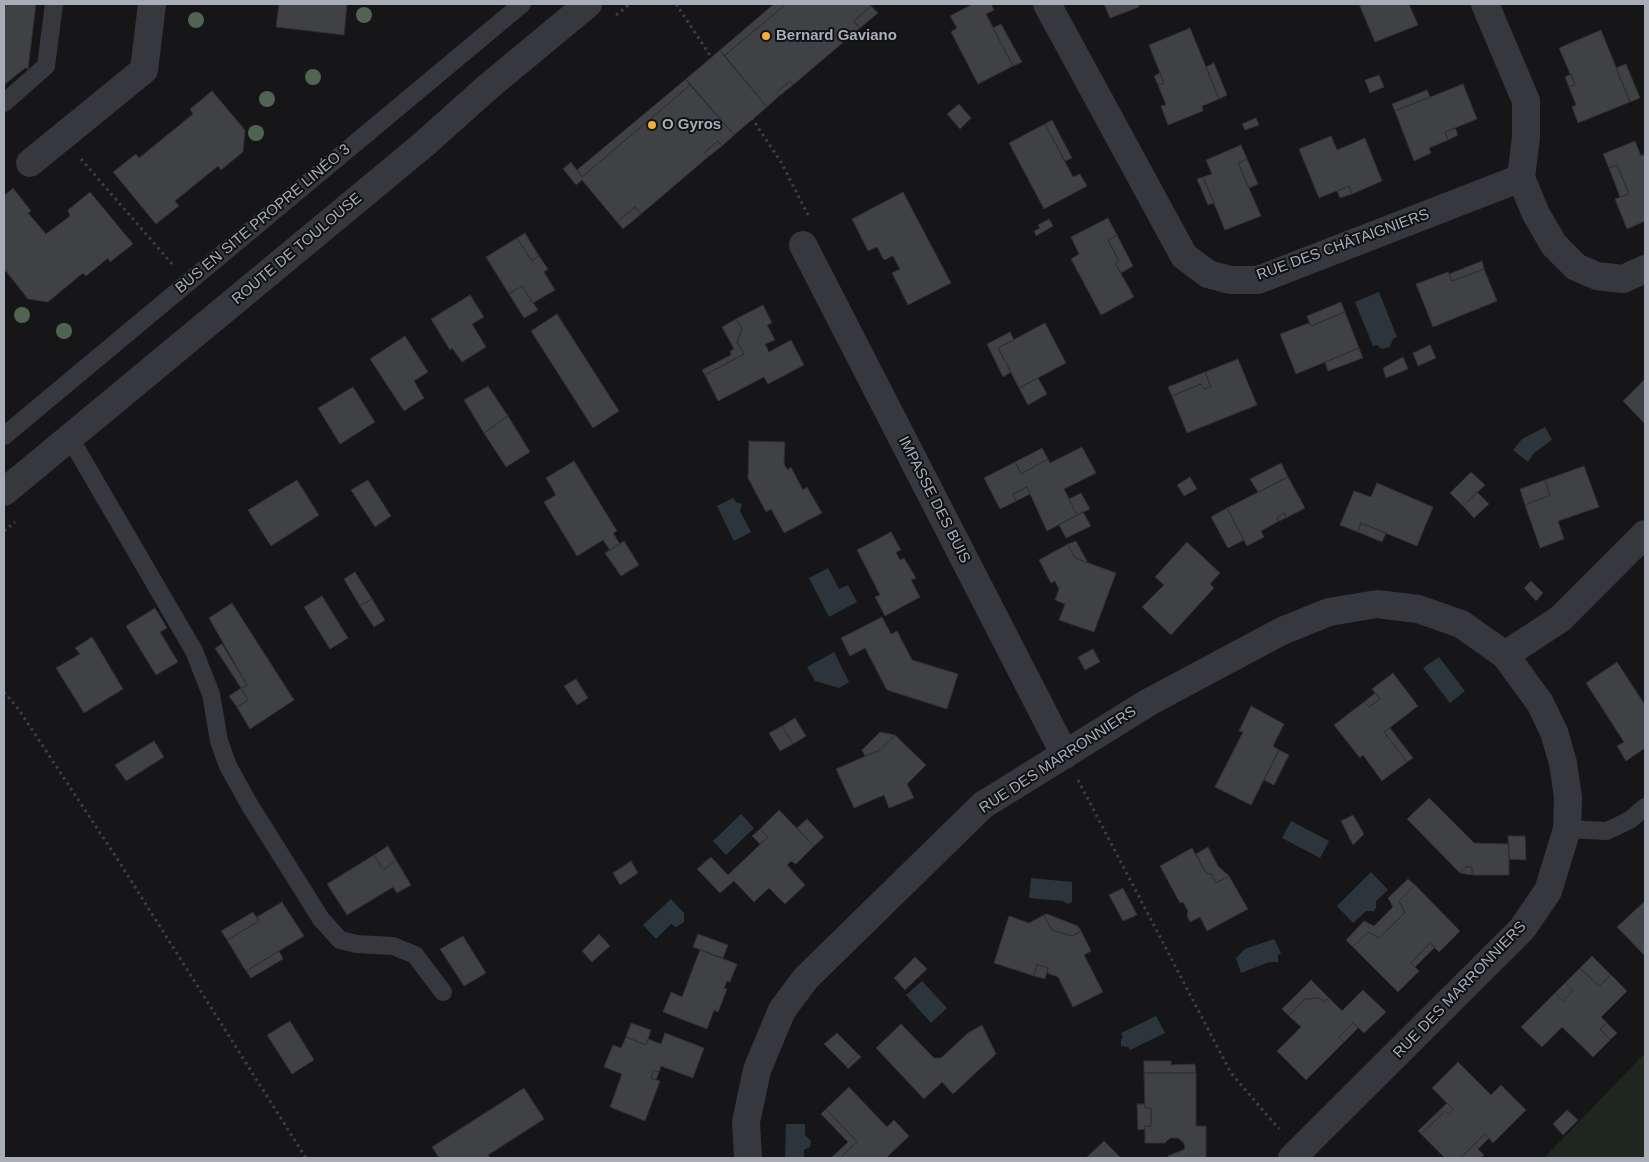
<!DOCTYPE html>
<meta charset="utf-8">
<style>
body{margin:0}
#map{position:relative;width:1649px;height:1162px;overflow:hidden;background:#161618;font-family:Arial,sans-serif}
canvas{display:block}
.frame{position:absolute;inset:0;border:5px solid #a8adb8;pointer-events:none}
</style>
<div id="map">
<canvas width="1649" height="1162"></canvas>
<div class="frame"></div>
</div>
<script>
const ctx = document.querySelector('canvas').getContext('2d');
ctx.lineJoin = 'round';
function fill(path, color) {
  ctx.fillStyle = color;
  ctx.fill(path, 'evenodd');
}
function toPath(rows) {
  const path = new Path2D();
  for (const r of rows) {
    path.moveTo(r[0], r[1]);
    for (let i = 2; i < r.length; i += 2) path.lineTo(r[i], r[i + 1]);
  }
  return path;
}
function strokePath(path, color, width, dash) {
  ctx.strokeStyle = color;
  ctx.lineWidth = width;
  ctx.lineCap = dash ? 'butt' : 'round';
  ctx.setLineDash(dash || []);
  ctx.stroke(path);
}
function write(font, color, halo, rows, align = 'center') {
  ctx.font = font + ' Arial,sans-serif';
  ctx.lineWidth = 4;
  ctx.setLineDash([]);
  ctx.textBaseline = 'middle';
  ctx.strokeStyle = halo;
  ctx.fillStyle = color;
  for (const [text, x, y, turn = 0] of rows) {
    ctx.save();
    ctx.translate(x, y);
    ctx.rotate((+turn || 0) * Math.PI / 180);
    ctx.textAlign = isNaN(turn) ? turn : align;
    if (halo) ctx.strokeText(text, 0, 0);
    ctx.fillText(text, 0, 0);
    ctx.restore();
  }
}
fill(toPath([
 [1645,1053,1645,1158,1544,1158]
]), '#1e261f');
fill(toPath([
 [1379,292,1397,337,1393,339,1390,347,1382,349,1377,345,1373,346,1355,302],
 [1545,427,1552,440,1534,453,1528,462,1513,450,1522,439],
 [733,498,736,502,742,504,740,511,751,532,734,541,717,506],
 [828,568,839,589,848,585,857,602,829,617,809,578],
 [834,652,849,682,839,688,815,681,807,667],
 [1439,657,1465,691,1450,703,1423,668],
 [741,814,754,828,726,855,713,841],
 [1291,821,1329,841,1320,858,1282,838],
 [1371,872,1388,890,1376,901,1376,908,1374,911,1366,911,1353,923,1337,906],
 [1031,878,1072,882,1072,902,1067,904,1063,901,1029,898],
 [671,899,684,913,684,922,676,927,671,924,656,939,643,925],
 [1274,939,1281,953,1278,955,1278,962,1269,962,1241,973,1236,958,1245,949],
 [922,981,947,1008,931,1023,906,995],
 [1156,1016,1165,1033,1130,1050,1128,1047,1121,1046,1121,1040,1123,1037,1121,1033],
 [786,1124,805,1124,805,1135,811,1141,810,1147,804,1150,804,1158,785,1158]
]), '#2c353c');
const building = toPath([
 [4,4,36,4,28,69,25,68,4,85,4,4],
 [279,4,347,4,344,35,276,27,279,4],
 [774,4,786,4,724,56,720,50,774,4],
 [786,4,870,4,871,6,854,21,860,28,793,85,790,81,776,93,779,96,767,107,724,56,786,4],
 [973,4,991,4,994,10,986,14,1013,66,978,84,951,32,957,28,950,16,973,4],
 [1104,4,1138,4,1139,7,1110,18,1104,4],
 [1359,4,1409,4,1418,25,1375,42,1359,4],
 [871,6,878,13,860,28,854,21,871,6],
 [1001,24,1022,62,1013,66,993,28,1001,24],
 [1190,28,1219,99,1202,106,1203,111,1168,125,1161,106,1166,105,1158,85,1164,83,1149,45,1190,28],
 [1601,30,1630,102,1578,123,1572,107,1576,105,1569,87,1575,85,1559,48,1601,30],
 [720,50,767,107,734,135,686,79,720,50],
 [1214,63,1227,95,1219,99,1206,67,1214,63],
 [1626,64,1640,98,1630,102,1616,68,1626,64],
 [1160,73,1164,83,1158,85,1154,76,1160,73],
 [1571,74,1575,85,1569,87,1565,77,1571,74],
 [1379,75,1384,87,1370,93,1365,80,1379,75],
 [686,79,690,85,582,177,577,170,686,79],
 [790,81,793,85,779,96,776,93,790,81],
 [1463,84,1477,119,1445,132,1448,140,1429,148,1431,153,1414,161,1395,111,1463,84],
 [690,85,734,135,722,146,718,141,704,153,708,157,641,214,635,207,617,222,582,180,576,185,563,169,571,162,582,177,690,85],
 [1427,90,1430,97,1395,111,1392,104,1427,90],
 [212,91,245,130,243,152,221,170,218,166,175,201,179,206,156,224,113,172,136,154,139,158,193,114,190,109,212,91],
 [959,104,971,118,960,129,947,114,959,104],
 [1256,118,1259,125,1245,130,1242,124,1256,118],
 [1052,120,1072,158,1065,161,1045,124,1052,120],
 [1045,124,1073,177,1080,174,1087,186,1044,209,1009,143,1045,124],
 [1455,128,1458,135,1448,140,1445,132,1455,128],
 [1331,136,1337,150,1365,138,1382,181,1352,194,1349,186,1319,198,1299,149,1331,136],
 [718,141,722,146,708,157,704,153,718,141],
 [1635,141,1641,156,1645,154,1645,221,1627,229,1615,199,1629,194,1617,165,1609,168,1603,154,1635,141],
 [1241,145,1247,159,1238,163,1261,216,1225,230,1203,177,1212,174,1206,160,1241,145],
 [1247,159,1258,184,1249,188,1238,163,1247,159],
 [1617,165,1629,194,1620,197,1609,168,1617,165],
 [1203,177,1214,203,1208,205,1197,179,1203,177],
 [1349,186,1352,194,1340,198,1337,191,1349,186],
 [13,188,31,211,28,213,46,234,70,216,68,210,90,192,133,244,110,262,108,258,86,276,83,273,48,302,28,299,6,271,4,273,4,196,13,188],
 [903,192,951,283,908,305,892,273,900,269,893,256,884,260,877,247,868,251,852,219,903,192],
 [635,207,641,214,623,229,617,222,635,207],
 [1108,218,1117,235,1108,240,1119,261,1115,263,1134,297,1101,315,1071,259,1079,254,1071,237,1108,218],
 [1049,219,1053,226,1036,236,1034,231,1040,228,1038,225,1049,219],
 [525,233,539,256,532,261,517,238,525,233],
 [1117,235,1133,266,1121,273,1115,263,1119,261,1108,240,1117,235],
 [517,238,532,261,539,256,548,269,544,272,555,290,533,303,522,286,509,294,486,257,517,238],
 [1482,261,1484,269,1452,281,1449,274,1482,261],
 [1484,269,1497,301,1433,327,1416,284,1448,272,1452,281,1484,269],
 [522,286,538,310,524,318,509,294,522,286],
 [470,295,484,317,472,324,486,347,462,362,452,348,450,350,431,319,470,295],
 [1341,302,1345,312,1311,326,1307,316,1341,302],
 [763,305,772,323,767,325,775,340,765,344,769,352,791,340,804,365,768,384,764,377,718,401,705,375,744,354,737,342,742,329,736,319,763,305],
 [1345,312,1359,348,1296,374,1280,334,1309,323,1311,326,1345,312],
 [557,314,619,411,593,428,531,331,557,314],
 [736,319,742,329,737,342,744,354,705,375,702,370,731,355,730,351,734,349,722,327,736,319],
 [1045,323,1066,363,1019,388,998,348,1045,323],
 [1010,332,1014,340,998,348,1011,372,1003,377,987,344,1010,332],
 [405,336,428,372,414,381,424,398,404,411,370,359,405,336],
 [1430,345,1436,358,1418,366,1413,353,1430,345],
 [1359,348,1363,358,1328,371,1325,362,1359,348],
 [1403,357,1408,369,1386,378,1383,368,1403,357],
 [1238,359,1257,405,1187,433,1172,396,1201,384,1204,389,1211,387,1205,372,1238,359],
 [1205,372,1211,387,1204,389,1201,384,1172,396,1168,387,1205,372],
 [1038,378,1047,394,1028,405,1019,388,1038,378],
 [1645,379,1645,424,1623,401,1645,379],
 [488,386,508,416,484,433,464,400,488,386],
 [353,387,375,422,340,444,318,408,353,387],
 [508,416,530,452,506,467,484,433,508,416],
 [749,441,785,442,784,464,788,470,791,467,803,490,807,487,822,513,784,533,771,509,766,512,748,478,749,441],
 [1082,447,1096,473,1064,489,1077,515,1047,531,1027,487,1013,494,1016,501,1000,509,984,478,1015,462,1021,474,1048,459,1050,463,1082,447],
 [1042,448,1048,459,1021,474,1015,462,1042,448],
 [574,461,617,531,613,533,620,544,610,550,603,540,577,556,544,502,556,495,546,478,574,461],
 [1281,463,1288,477,1258,492,1250,479,1281,463],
 [1584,466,1599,507,1558,521,1564,539,1540,548,1525,505,1550,495,1545,480,1584,466],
 [1471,472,1485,485,1463,506,1450,493,1471,472],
 [1190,477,1197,489,1184,496,1177,485,1190,477],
 [1288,477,1305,508,1286,518,1284,513,1277,518,1279,521,1261,531,1264,537,1247,546,1227,508,1288,477],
 [297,480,319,515,271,546,248,510,297,480],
 [368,480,391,516,375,527,351,490,368,480],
 [1545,480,1550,495,1525,505,1520,489,1545,480],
 [1377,483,1433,507,1417,546,1361,523,1358,532,1340,525,1354,491,1371,497,1377,483],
 [1027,487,1030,494,1016,501,1013,494,1027,487],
 [1477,492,1489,504,1474,518,1463,506,1477,492],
 [1081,493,1090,509,1077,515,1069,499,1081,493],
 [1227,508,1244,540,1228,548,1211,517,1227,508],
 [1083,512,1091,526,1066,538,1059,525,1083,512],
 [1284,513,1286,518,1279,521,1277,518,1284,513],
 [1361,523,1386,533,1382,542,1358,532,1361,523],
 [891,532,901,550,896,552,900,560,904,558,916,578,911,580,920,597,885,616,875,597,880,595,857,550,891,532],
 [624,541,639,565,621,576,605,553,624,541],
 [1076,541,1088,563,1075,558,1068,544,1076,541],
 [1187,542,1220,573,1210,584,1214,588,1171,635,1142,607,1164,585,1155,577,1187,542],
 [1068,544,1075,558,1116,573,1094,632,1059,620,1065,604,1055,600,1059,589,1055,581,1051,583,1039,560,1068,544],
 [355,572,372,599,360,606,344,579,355,572],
 [1531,581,1543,593,1536,601,1524,588,1531,581],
 [322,596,348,638,330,649,304,607,322,596],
 [372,599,385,620,374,627,360,606,372,599],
 [232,603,294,700,250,729,237,707,248,700,241,688,247,685,209,618,232,603],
 [155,608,167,628,160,632,178,662,156,675,126,626,155,608],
 [882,617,891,634,897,631,912,660,958,674,947,709,887,690,865,648,850,656,841,638,882,617],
 [92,637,123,689,84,713,56,668,80,654,75,648,92,637],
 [222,644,247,685,241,688,215,648,222,644],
 [1093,649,1100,662,1085,670,1078,657,1093,649],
 [1617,662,1645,705,1645,748,1626,761,1617,746,1624,742,1586,683,1617,662],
 [1393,673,1418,706,1384,732,1407,762,1382,781,1363,755,1360,758,1334,725,1364,702,1369,707,1380,699,1372,689,1393,673],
 [576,679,588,698,577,705,564,686,576,679],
 [241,688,248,700,237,707,229,696,241,688],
 [1375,693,1380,699,1369,707,1364,702,1375,693],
 [1251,706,1284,724,1273,746,1279,750,1251,805,1215,787,1243,732,1239,731,1251,706],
 [795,718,806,736,793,744,782,726,795,718],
 [782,726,793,744,780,751,769,733,782,726],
 [1390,728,1413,758,1407,762,1384,732,1390,728],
 [880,732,895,735,880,750,865,756,862,750,880,732],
 [895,735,926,765,907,784,914,798,889,808,884,795,854,808,836,769,880,750,895,735],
 [154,741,164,757,126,781,115,765,154,741],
 [1279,750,1289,755,1274,785,1264,780,1279,750],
 [1429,798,1474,843,1509,844,1509,875,1472,875,1472,867,1466,867,1460,873,1407,819,1429,798],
 [779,810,814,846,796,864,791,861,787,865,805,885,785,904,769,888,754,902,734,881,720,893,697,869,711,857,728,875,768,837,760,829,779,810],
 [1353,815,1364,834,1353,845,1341,821,1353,815],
 [807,819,824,837,814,846,797,828,807,819],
 [760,829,768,837,760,844,752,836,760,829],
 [1508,836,1525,836,1526,860,1509,859,1508,836],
 [388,846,396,860,383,870,374,855,388,846],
 [1208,847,1218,866,1229,876,1216,883,1211,874,1206,873,1196,854,1208,847],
 [1192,848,1206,873,1211,874,1216,883,1229,876,1248,909,1207,931,1200,917,1190,922,1187,916,1188,911,1183,902,1180,903,1160,866,1192,848],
 [374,855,383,870,396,860,411,885,397,893,393,887,347,915,327,884,374,855],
 [631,861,638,873,620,885,613,873,631,861],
 [1466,867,1472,867,1472,875,1460,873,1466,867],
 [1408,879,1415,885,1399,901,1405,913,1379,938,1368,932,1353,947,1346,940,1364,921,1374,926,1393,907,1388,898,1408,879],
 [1415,885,1460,931,1439,952,1430,943,1411,963,1419,971,1398,992,1353,947,1368,932,1379,938,1405,913,1399,901,1415,885],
 [1123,888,1137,915,1123,921,1109,895,1123,888],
 [1645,901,1645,956,1617,927,1645,901],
 [282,902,304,936,246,971,227,940,259,921,257,917,282,902],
 [253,912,259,921,227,940,221,931,253,912],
 [1047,914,1078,926,1081,931,1072,936,1052,930,1044,915,1047,914],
 [1044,915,1052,930,1072,936,1081,931,1091,951,1084,955,1103,992,1073,1007,1058,977,1047,973,1048,968,1037,964,1034,976,994,963,1009,916,1029,923,1044,915],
 [599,934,610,946,592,962,582,951,599,934],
 [698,934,728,945,723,958,693,947,698,934],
 [463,936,486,973,464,986,440,949,463,936],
 [1430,943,1435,947,1415,967,1411,963,1430,943],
 [700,950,737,964,730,982,727,981,724,988,727,989,718,1012,714,1010,707,1029,663,1012,671,992,682,997,700,950],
 [279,951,283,959,251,978,246,971,279,951],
 [1592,956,1611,975,1599,986,1580,968,1592,956],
 [915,957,927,969,905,990,894,978,915,957],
 [1037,964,1048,968,1045,979,1034,976,1037,964],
 [1580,968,1599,986,1611,975,1627,991,1601,1017,1607,1023,1600,1029,1610,1040,1593,1057,1562,1027,1542,1047,1521,1027,1555,993,1563,1001,1573,991,1565,983,1580,968],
 [1311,980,1329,998,1324,1002,1319,998,1305,999,1289,1016,1282,1009,1311,980],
 [1565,983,1573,991,1563,1001,1555,993,1565,983],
 [1363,990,1386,1012,1364,1033,1353,1023,1339,1037,1344,1042,1306,1080,1277,1051,1301,1027,1289,1016,1305,999,1319,998,1324,1002,1329,998,1342,1011,1363,990],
 [290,1021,314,1060,292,1074,267,1035,290,1021],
 [631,1023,651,1030,646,1045,626,1037,631,1023],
 [1353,1023,1358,1028,1344,1042,1339,1037,1353,1023],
 [1607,1023,1617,1033,1610,1040,1600,1029,1607,1023],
 [901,1024,934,1058,941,1058,968,1033,982,1025,996,1054,953,1094,942,1082,924,1099,876,1048,901,1024],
 [665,1033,704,1048,693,1078,661,1066,659,1072,654,1070,651,1078,660,1081,645,1121,610,1107,622,1074,604,1067,613,1045,621,1048,626,1037,646,1045,648,1039,661,1044,665,1033],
 [837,1033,858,1054,846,1066,824,1044,837,1033],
 [858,1054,861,1057,848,1069,846,1066,858,1054],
 [1144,1061,1171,1061,1171,1065,1195,1064,1196,1073,1144,1073,1144,1061],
 [1458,1062,1491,1095,1501,1085,1526,1110,1493,1143,1485,1134,1460,1158,1445,1158,1421,1134,1445,1111,1448,1114,1453,1109,1432,1088,1458,1062],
 [654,1070,659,1072,656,1080,651,1078,654,1070],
 [1144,1073,1196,1073,1196,1126,1206,1126,1206,1158,1168,1158,1168,1156,1185,1149,1184,1143,1178,1138,1170,1138,1165,1143,1145,1143,1145,1126,1151,1126,1151,1108,1145,1108,1144,1073],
 [849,1087,887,1127,894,1120,909,1136,886,1158,840,1158,857,1142,826,1109,849,1087],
 [524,1088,544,1119,488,1155,490,1158,439,1158,432,1147,524,1088],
 [1447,1103,1453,1109,1448,1114,1445,1111,1421,1134,1418,1131,1447,1103],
 [1137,1104,1145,1104,1145,1108,1151,1108,1151,1126,1145,1126,1145,1129,1138,1130,1137,1104],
 [826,1109,857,1142,840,1158,831,1158,848,1142,821,1114,826,1109],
 [1567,1110,1578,1120,1563,1135,1553,1124,1567,1110],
 [1485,1134,1489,1138,1478,1149,1484,1155,1481,1158,1460,1158,1485,1134],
 [1104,1141,1121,1158,1086,1158,1104,1141]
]);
fill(building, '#404145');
strokePath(building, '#303034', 1);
strokePath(toPath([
 [676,4,781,162,808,215],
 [616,15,630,4],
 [81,159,172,264],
 [4,531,15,522],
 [4,692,19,710,118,860,306,1158],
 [1078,780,1231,1073,1279,1129]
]), '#3d3f44', 3, [2.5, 4]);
strokePath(toPath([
 [4,103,46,66,54,4],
 [4,436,522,4],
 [70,438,194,651,211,694,219,741,228,766,249,804,321,919,340,940,357,944,393,946,415,955,443,992],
 [1567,829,1607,831,1630,820,1645,807]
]), '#37383d', 18);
strokePath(toPath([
 [1047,4,1184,256,1208,274,1230,280,1258,280,1521,178],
 [1485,4,1526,101,1526,137,1521,178,1536,214,1554,245,1576,267,1597,276,1623,279,1645,269],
 [30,163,144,70,152,4],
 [803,245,1065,755],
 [748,1158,746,1122,757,1070,782,1010,806,978,983,805,1149,702,1282,631,1329,612,1377,604,1418,609,1461,624,1505,655,1560,619,1645,534],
 [1292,1158,1522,929,1548,891,1567,829,1568,797,1563,763,1554,732,1540,703,1505,655]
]), '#37383d', 28);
strokePath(toPath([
 [4,492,423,145,489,86,588,4]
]), '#37383d', 28);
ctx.fillStyle = '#506452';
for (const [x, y] of [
 [364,15],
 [196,20],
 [313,77],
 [267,99],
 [256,133],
 [22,315],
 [64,331]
]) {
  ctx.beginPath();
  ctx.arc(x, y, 8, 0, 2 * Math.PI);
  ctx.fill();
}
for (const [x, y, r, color] of [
 [766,36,5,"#f2b134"],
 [652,125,5,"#f2b134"]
]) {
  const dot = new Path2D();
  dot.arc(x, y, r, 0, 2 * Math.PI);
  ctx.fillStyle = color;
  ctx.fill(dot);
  strokePath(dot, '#111113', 2);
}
write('bold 15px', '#a8adb8', '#111113', [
 ["Bernard Gaviano",776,36],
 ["O Gyros",662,125]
], 'left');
write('15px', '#a8adb8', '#111113', [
 ["BUS EN SITE PROPRE LINÉO 3",263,219,-40],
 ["RUE DES CHÂTAIGNIERS",1343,245,-20],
 ["ROUTE DE TOULOUSE",297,249,-40],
 ["IMPASSE DES BUIS",934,500,63],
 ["RUE DES MARRONNIERS",1058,760,-33],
 ["RUE DES MARRONNIERS",1460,990,-46]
]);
</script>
